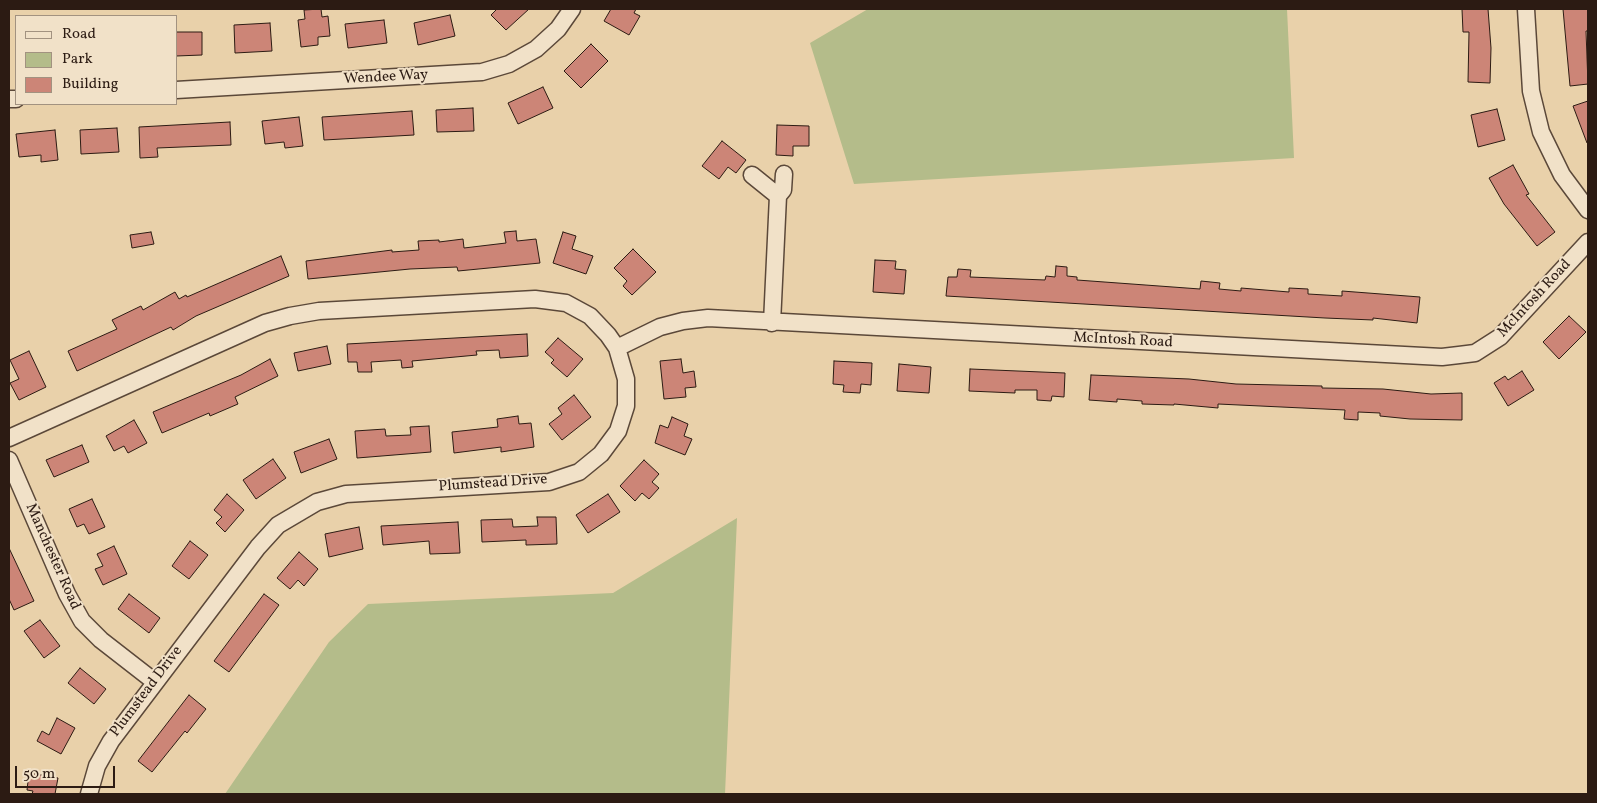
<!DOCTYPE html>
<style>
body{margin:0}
#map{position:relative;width:1597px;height:803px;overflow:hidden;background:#e9d1aa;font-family:Vollkorn,serif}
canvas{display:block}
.frame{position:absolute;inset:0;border:10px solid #2c1b13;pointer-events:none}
.legend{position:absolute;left:15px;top:15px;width:162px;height:90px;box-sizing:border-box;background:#f1e1c8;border:1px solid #a29280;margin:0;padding:6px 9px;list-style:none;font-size:15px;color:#2c1b13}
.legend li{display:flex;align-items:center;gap:10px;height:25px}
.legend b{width:25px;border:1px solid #a29280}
.scale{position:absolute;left:15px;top:766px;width:100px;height:22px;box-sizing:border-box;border:2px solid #2c1b13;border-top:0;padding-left:6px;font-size:15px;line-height:18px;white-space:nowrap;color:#2c1b13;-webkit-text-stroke:4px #f1e1c8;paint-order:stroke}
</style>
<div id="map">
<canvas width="1597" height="803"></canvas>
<div class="frame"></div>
<ul class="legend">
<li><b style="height:6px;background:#f1e1c8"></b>Road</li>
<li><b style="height:14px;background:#b4bc8a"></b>Park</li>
<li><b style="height:14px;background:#cc8577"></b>Building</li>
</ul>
<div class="scale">50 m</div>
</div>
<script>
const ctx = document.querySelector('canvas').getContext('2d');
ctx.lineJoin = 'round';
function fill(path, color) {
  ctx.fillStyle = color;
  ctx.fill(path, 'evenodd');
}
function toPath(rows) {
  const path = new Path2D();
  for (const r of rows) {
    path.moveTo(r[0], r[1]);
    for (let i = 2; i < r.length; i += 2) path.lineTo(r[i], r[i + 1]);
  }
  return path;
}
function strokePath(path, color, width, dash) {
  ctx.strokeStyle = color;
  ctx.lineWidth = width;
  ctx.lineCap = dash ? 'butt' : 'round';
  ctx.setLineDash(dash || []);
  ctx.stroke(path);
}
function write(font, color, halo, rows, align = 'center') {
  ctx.font = font + ' Vollkorn,serif';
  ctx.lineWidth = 4;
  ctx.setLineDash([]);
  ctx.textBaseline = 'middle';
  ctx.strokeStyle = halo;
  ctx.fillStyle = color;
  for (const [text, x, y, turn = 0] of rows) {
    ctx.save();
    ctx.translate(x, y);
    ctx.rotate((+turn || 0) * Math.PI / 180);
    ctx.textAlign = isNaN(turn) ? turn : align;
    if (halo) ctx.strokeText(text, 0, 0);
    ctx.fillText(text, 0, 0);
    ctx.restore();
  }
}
fill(toPath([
 [868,9,1287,9,1294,158,854,184,810,43],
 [737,518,725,794,225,794,329,642,368,604,613,593]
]), '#b4bc8a');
const building = toPath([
 [321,9,322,17,328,16,330,36,318,37,318,45,301,47,298,20,305,19,304,10,321,9],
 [497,9,529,9,506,30,491,15,497,9],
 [611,9,636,9,634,13,640,16,629,35,604,21,611,9],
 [1462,9,1488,9,1491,48,1490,83,1468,82,1469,32,1463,32,1462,9],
 [1563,9,1588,9,1588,31,1586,31,1588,84,1570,86,1563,9],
 [450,15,455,36,418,45,414,23,450,15],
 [384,20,387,43,348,48,345,24,384,20],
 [270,23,272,51,235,53,234,25,270,23],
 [176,32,202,32,202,55,176,56,176,32],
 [591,44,608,61,581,88,564,71,591,44],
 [543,87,553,108,518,124,508,103,543,87],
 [1588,101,1588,143,1587,143,1573,106,1588,101],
 [473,108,474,131,437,132,436,110,473,108],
 [1497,109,1505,140,1478,147,1471,115,1497,109],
 [412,111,414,135,324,140,322,117,412,111],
 [299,117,303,146,285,148,284,142,265,144,262,121,299,117],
 [230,122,231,145,157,148,158,157,140,158,139,127,230,122],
 [777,125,809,126,809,146,793,146,793,156,776,155,777,125],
 [117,128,119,152,81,154,80,130,117,128],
 [55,130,58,160,41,162,41,155,19,157,16,134,55,130],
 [722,141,746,160,736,173,728,167,719,179,702,166,722,141],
 [1513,165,1529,194,1526,195,1555,232,1537,246,1504,204,1489,178,1513,165],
 [516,231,517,241,536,239,540,263,458,271,457,267,410,269,308,279,306,261,392,250,392,252,419,250,418,241,439,240,439,242,463,239,464,248,506,243,504,232,516,231],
 [151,232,154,244,132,248,130,235,151,232],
 [563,232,576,236,572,249,593,256,586,274,553,263,563,232],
 [633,249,656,272,632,295,623,286,627,281,614,268,633,249],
 [281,256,289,276,196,316,173,330,171,327,77,371,68,351,117,329,112,320,141,306,143,310,175,292,179,299,186,295,187,297,281,256],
 [875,260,896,261,895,269,906,270,904,294,873,292,875,260],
 [1056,266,1067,267,1067,276,1077,277,1077,280,1200,289,1201,281,1220,283,1219,289,1241,291,1241,288,1289,292,1289,288,1308,289,1308,294,1342,296,1342,291,1420,297,1417,323,1373,318,1373,320,1325,318,946,296,948,277,957,277,958,269,971,270,970,277,1045,280,1046,276,1055,277,1056,266],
 [1569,316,1586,332,1559,359,1543,342,1569,316],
 [527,334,528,356,500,358,499,350,476,351,477,355,412,361,413,367,402,368,401,360,371,362,372,372,358,372,357,362,348,362,347,344,527,334],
 [558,338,583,359,567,377,551,363,554,360,545,352,558,338],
 [327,346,331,364,298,371,294,353,327,346],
 [29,351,46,387,19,400,10,383,19,379,10,360,29,351],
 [270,359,278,376,235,397,238,404,210,416,209,413,162,433,153,412,241,375,270,359],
 [681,359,683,373,694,371,696,387,685,388,686,397,664,399,660,361,681,359],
 [834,361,872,363,871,385,861,384,860,393,843,392,844,385,833,384,834,361],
 [899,364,931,367,929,393,897,391,899,364],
 [970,369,1065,373,1064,397,1052,396,1051,401,1037,400,1037,390,1015,390,1015,393,969,391,970,369],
 [1522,371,1534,390,1508,406,1494,383,1505,376,1508,380,1522,371],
 [1091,375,1189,379,1236,384,1322,386,1322,388,1383,389,1431,394,1462,393,1462,420,1410,419,1380,416,1380,413,1358,412,1358,420,1344,419,1345,410,1218,404,1218,408,1174,404,1174,405,1142,404,1142,401,1117,399,1117,402,1089,400,1091,375],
 [574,395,591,417,562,440,549,424,562,414,558,408,574,395],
 [518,416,519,424,531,423,534,447,501,452,501,447,454,453,452,432,498,427,497,419,518,416],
 [672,417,688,424,684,436,692,439,685,455,655,443,660,425,668,428,672,417],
 [134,420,147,443,128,453,124,446,114,451,106,436,134,420],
 [429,426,431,452,357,458,355,431,385,429,386,436,411,435,410,427,429,426],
 [329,439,337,459,301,473,294,452,329,439],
 [82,445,89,462,54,477,46,460,82,445],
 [273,459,286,478,256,499,243,480,273,459],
 [644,460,659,474,652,482,659,488,649,499,642,493,635,501,620,486,644,460],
 [227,494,244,510,225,532,216,523,222,517,214,510,227,494],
 [608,494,620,512,588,533,576,515,608,494],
 [92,499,105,527,89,534,84,524,77,527,69,509,92,499],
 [537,517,556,517,557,544,526,545,526,540,482,542,481,520,512,519,513,527,538,526,537,517],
 [458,522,460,553,430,554,429,541,383,545,381,526,458,522],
 [359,527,363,549,329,557,325,534,359,527],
 [190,541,208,555,189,579,172,566,190,541],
 [114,546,127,574,103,585,95,569,103,566,97,554,114,546],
 [9,548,34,601,14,610,9,599,9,548],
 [299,552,318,569,304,586,298,580,290,589,277,578,299,552],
 [129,594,160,618,149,633,118,609,129,594],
 [264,594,279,605,229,672,214,661,264,594],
 [40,620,60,646,44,658,24,631,40,620],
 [80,668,106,689,94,704,68,683,80,668],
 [189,695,206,709,187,733,185,731,152,772,138,761,189,695],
 [57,718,75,728,61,754,37,741,42,731,49,735,57,718],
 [29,773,58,778,55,794,32,794,33,791,27,790,29,773]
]);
fill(building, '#cc8577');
strokePath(building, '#2c1b13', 1);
const minor = toPath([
 [1526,9,1531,91,1541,132,1562,175,1588,210],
 [176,90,482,72,509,64,536,49,558,29,572,9],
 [9,99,16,99],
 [752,175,778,196,772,323],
 [778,196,783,190,784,174],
 [617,348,660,327,683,321,708,318,1442,357,1459,355,1475,353,1500,337,1588,242],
 [9,438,265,323,290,316,319,311,535,299,566,303,590,316,608,335,617,348,626,379,626,406,618,431,601,454,579,472,549,482,346,494,317,502,278,525,258,547,111,741,97,766,89,794],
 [9,460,67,594,82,621,101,640,155,682]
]);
strokePath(minor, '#5b4839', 19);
strokePath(minor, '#f1e1c8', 16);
write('15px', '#2c1b13', '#f1e1c8', [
 ["Wendee Way",386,78,-3],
 ["McIntosh Road",1535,299,-47],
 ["McIntosh Road",1123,341,3],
 ["Plumstead Drive",493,484,-4],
 ["Manchester Road",52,557,66],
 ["Plumstead Drive",147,692,-53]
]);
</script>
